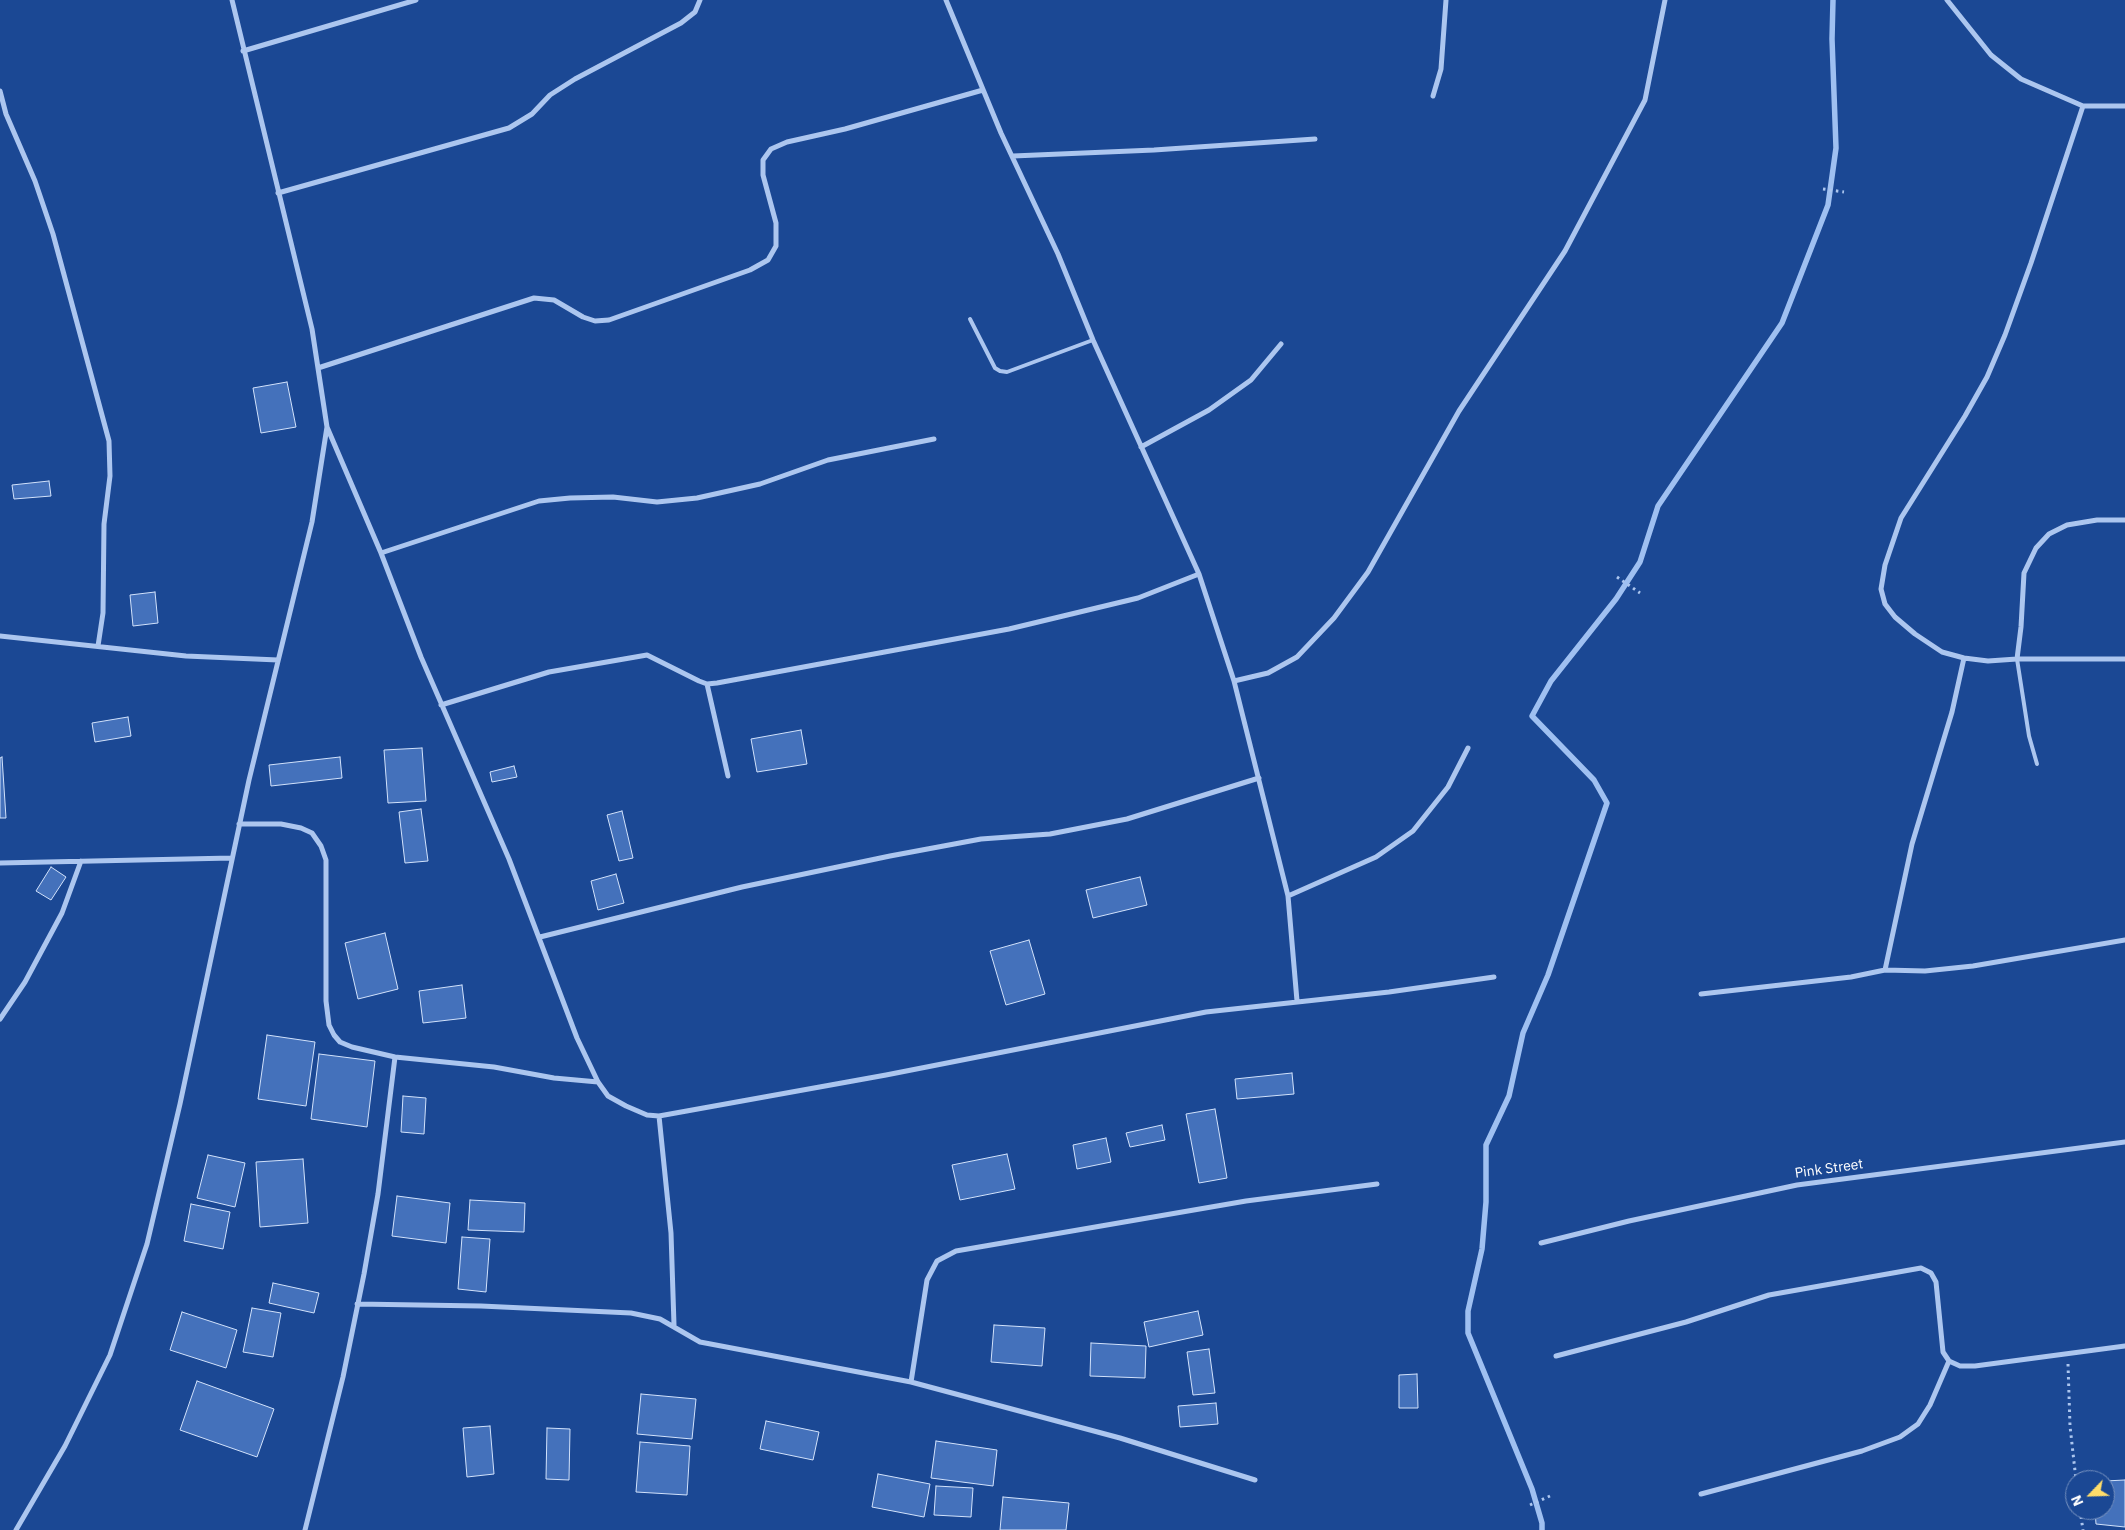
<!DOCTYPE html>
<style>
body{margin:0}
#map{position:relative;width:2125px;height:1530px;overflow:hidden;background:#1b4894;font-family:"IBM Plex Sans",sans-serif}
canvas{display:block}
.north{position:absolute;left:2065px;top:1470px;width:50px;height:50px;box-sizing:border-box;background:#1b4894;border:1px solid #7691bf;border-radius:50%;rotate:246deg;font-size:14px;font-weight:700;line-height:20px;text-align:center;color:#fff}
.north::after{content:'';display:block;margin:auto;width:18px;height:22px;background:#ffdd6a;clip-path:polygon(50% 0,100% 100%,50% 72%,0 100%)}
</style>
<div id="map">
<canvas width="2125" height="1530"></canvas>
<div class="north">N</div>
</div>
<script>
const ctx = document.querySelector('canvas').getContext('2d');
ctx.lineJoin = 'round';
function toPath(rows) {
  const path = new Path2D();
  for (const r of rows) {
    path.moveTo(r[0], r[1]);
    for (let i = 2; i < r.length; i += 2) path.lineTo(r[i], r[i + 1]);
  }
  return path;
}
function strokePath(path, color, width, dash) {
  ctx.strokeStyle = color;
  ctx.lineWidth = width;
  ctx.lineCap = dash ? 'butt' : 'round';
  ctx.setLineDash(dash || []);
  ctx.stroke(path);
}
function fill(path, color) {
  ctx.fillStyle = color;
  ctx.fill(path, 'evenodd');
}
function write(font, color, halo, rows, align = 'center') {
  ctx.font = font + ' "IBM Plex Sans",sans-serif';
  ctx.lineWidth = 4;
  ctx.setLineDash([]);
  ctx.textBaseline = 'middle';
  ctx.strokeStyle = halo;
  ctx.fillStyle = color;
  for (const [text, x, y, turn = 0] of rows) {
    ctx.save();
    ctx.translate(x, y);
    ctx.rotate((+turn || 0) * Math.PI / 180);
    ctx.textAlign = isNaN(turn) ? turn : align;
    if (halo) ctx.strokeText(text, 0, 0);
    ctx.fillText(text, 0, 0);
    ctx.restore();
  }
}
strokePath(toPath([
 [1542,1530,1542,1523,1532,1489,1468,1333,1468,1311,1482,1249,1486,1202,1486,1145,1509,1096,1523,1033,1548,975,1607,803,1594,780,1532,716,1551,681,1616,599,1640,562,1658,506,1782,323,1828,205,1836,148,1832,39,1833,0]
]), '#9fc0f1', 5.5);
const building = toPath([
 [287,382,296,427,261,433,253,388,287,382],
 [49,481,51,496,14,499,12,485,49,481],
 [155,592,158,623,133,626,130,595,155,592],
 [128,717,131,736,95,742,92,723,128,717],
 [801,730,807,764,757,772,751,739,801,730],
 [422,748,426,801,388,803,384,750,422,748],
 [2,757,6,818,0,818,0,758,2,757],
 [340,757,342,778,271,786,269,765,340,757],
 [514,766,517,777,492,782,490,772,514,766],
 [421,809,428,861,405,863,399,812,421,809],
 [622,811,633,858,619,861,607,815,622,811],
 [51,867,66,877,51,900,36,891,51,867],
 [616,874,624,903,598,910,591,881,616,874],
 [1140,877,1147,905,1093,918,1086,890,1140,877],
 [385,933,398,989,358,999,345,943,385,933],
 [1029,940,1045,994,1006,1005,990,951,1029,940],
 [462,985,466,1018,423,1023,419,991,462,985],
 [267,1035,315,1042,306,1106,258,1099,267,1035],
 [319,1054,375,1061,367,1127,311,1119,319,1054],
 [1292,1073,1294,1094,1237,1099,1235,1079,1292,1073],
 [403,1096,426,1098,424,1134,401,1132,403,1096],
 [1215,1109,1227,1178,1199,1183,1186,1114,1215,1109],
 [1162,1125,1165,1140,1130,1147,1126,1133,1162,1125],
 [1106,1138,1111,1162,1077,1169,1073,1145,1106,1138],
 [1007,1154,1015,1189,960,1200,952,1165,1007,1154],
 [208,1155,245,1163,235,1207,197,1198,208,1155],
 [303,1159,308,1223,260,1227,256,1162,303,1159],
 [397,1196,450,1203,446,1243,392,1236,397,1196],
 [470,1200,525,1203,524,1232,468,1230,470,1200],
 [191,1204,230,1212,223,1249,184,1241,191,1204],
 [462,1237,490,1239,486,1292,458,1289,462,1237],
 [273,1283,319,1293,314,1313,269,1303,273,1283],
 [252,1308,281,1313,273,1357,243,1352,252,1308],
 [1198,1311,1203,1335,1149,1347,1144,1322,1198,1311],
 [182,1312,237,1330,226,1368,170,1350,182,1312],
 [994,1325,1045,1328,1042,1366,991,1362,994,1325],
 [1091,1343,1146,1346,1145,1378,1090,1376,1091,1343],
 [1209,1349,1215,1393,1193,1395,1187,1352,1209,1349],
 [1417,1374,1418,1408,1399,1408,1399,1375,1417,1374],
 [197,1381,274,1409,257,1457,180,1430,197,1381],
 [641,1394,696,1399,692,1439,637,1434,641,1394],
 [1216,1403,1218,1424,1180,1427,1178,1406,1216,1403],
 [766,1421,819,1432,813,1460,760,1449,766,1421],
 [490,1426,494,1474,467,1477,463,1428,490,1426],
 [547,1428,570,1429,569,1480,546,1479,547,1428],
 [936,1441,997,1450,993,1486,931,1478,936,1441],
 [640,1442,690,1446,687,1495,636,1492,640,1442],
 [878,1474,930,1484,924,1517,872,1507,878,1474],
 [2125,1480,2125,1527,2096,1524,2095,1510,2105,1510,2105,1481,2125,1480],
 [936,1486,973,1488,971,1517,934,1515,936,1486],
 [1003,1497,1069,1503,1066,1530,1000,1530,1003,1497]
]);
fill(building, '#4471bb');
strokePath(building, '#d2e2fb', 1);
strokePath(toPath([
 [1823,189,1844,192],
 [1617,577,1640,593],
 [2068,1364,2070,1426,2076,1480],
 [1530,1505,1550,1496],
 [2080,1510,2083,1530]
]), '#acc6ef', 3, [2.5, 4]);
strokePath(toPath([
 [970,319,995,368,1000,371,1007,372,1093,340],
 [2017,659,2029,736,2037,764]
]), '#acc6ef', 4);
strokePath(toPath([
 [946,0,1001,133,1058,254,1093,340,1199,574,1234,681,1288,896,1297,1001],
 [1947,0,1991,55,2021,79,2083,106,2125,106],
 [243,51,416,0],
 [0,91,6,114,35,181,53,234,109,441,110,476,104,524,103,613,98,646],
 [1433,96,1441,69,1446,0],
 [2083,106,2031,263,2005,335,1987,377,1965,416,1901,518,1885,565,1881,589,1885,604,1895,617,1915,634,1942,652,1964,658,1988,661,2017,659,2125,659],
 [1013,156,1154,150,1315,139],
 [278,193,509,128,532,114,550,95,575,79,681,23,695,12,700,0],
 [318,368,534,298,554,300,583,317,595,321,609,320,750,270,768,260,776,246,776,223,763,175,763,160,771,149,787,142,845,129,983,90],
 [327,427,381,553,421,657,509,859,577,1038,598,1082,608,1096,626,1106,647,1115,659,1116,886,1075,1206,1012,1389,992,1494,977],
 [1141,447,1209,410,1251,380,1281,344],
 [381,553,539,501,570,498,613,497,657,502,697,498,760,484,828,460,934,439],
 [0,636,186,656,278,660],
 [2017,659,2021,627,2024,573,2036,548,2049,534,2067,525,2097,520,2125,520],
 [1234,681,1268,673,1297,657,1334,618,1368,572,1459,411,1565,251,1645,100,1665,0],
 [707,684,728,776],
 [441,705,549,672,647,655,699,681,707,684,717,683,1009,629,1138,598,1199,574],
 [239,824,281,824,301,828,312,833,321,846,326,860,326,1001,329,1025,334,1035,340,1042,352,1047,395,1057,494,1067,554,1078,598,1082],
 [0,863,232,858],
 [1288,896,1376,857,1413,831,1448,787,1468,748],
 [540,937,742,887,890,856,981,839,1050,834,1127,819,1259,778],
 [1885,970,1912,844,1952,712,1964,658],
 [1701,994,1851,977,1885,970,1925,971,1973,966,2125,940],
 [0,1019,25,982,62,913,81,861],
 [659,1116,671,1233,674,1325],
 [1541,1243,1629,1221,1797,1185,2125,1142],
 [357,1304,481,1306,631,1313,660,1319,700,1342,911,1382,1120,1438,1255,1480],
 [1556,1356,1686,1322,1769,1295,1921,1268,1931,1273,1936,1282,1943,1352,1949,1361,1960,1366,1975,1366,2125,1346],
 [911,1382,927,1280,937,1261,956,1251,1246,1201,1377,1184],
 [1701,1494,1862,1451,1900,1437,1918,1424,1930,1405,1949,1361],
 [16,1530,65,1446,110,1355,147,1244,180,1104,249,780,312,522,327,427,312,329,232,0],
 [305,1530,343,1377,364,1274,378,1194,395,1057]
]), '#acc6ef', 5);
write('14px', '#fff', '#1b4894', [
 ["Pink Street",1829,1169,-8]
]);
</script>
